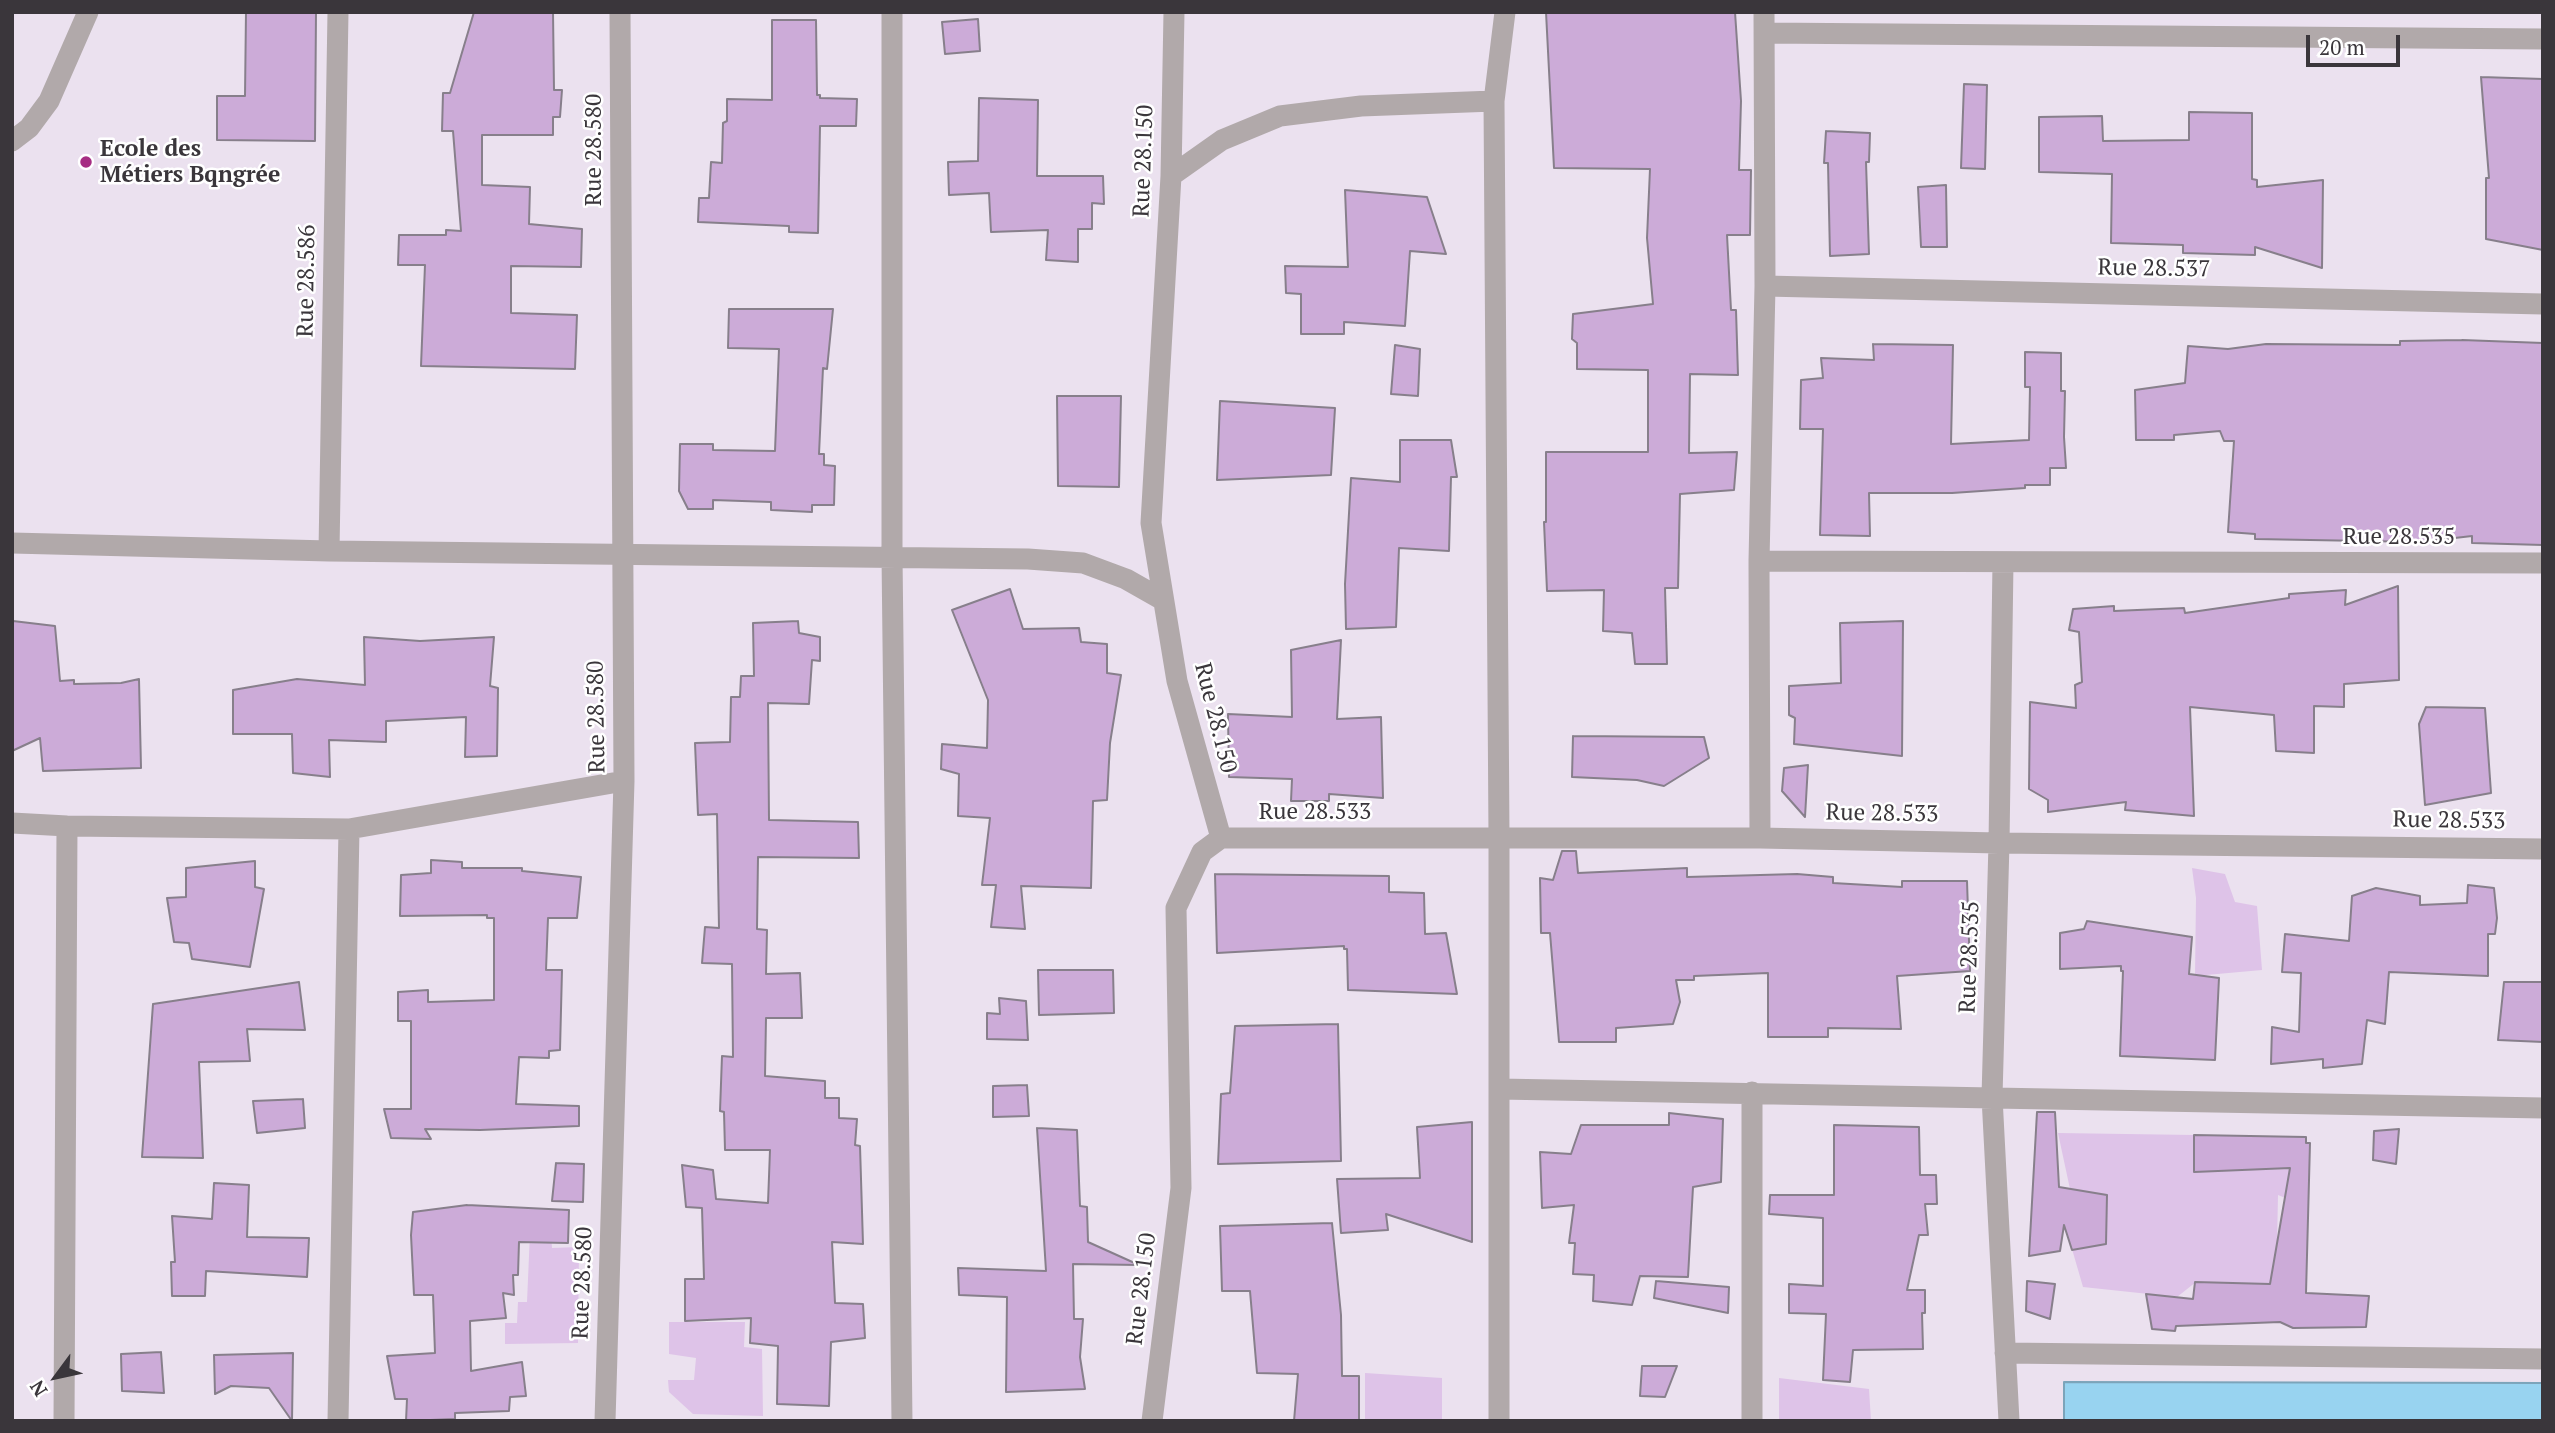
<!DOCTYPE html>
<meta charset="utf-8">
<style>
body{margin:0}
#map{position:relative;width:2555px;height:1433px;overflow:hidden;background:#ebe1ef;font-family:"PT Serif",serif}
canvas{display:block}
.frame{position:absolute;inset:0;border:14px solid #3a363b;pointer-events:none}
.north{position:absolute;left:21px;top:1342px;width:70px;height:70px;-webkit-text-stroke:5px #fff;paint-order:stroke;rotate:237deg;font-size:19px;font-weight:700;line-height:28px;text-align:center;color:#3a363b}
.north::after{content:'';display:block;margin:auto;width:24px;height:32px;background:#3a363b;clip-path:polygon(50% 0,100% 100%,50% 72%,0 100%)}
.scale{position:absolute;left:2306px;top:35px;width:94px;height:32px;box-sizing:border-box;border:4px solid #3a363b;border-top:0;padding-left:9px;font-size:21px;line-height:24px;white-space:nowrap;color:#3a363b;-webkit-text-stroke:5px #fff;paint-order:stroke}
</style>
<div id="map">
<canvas width="2555" height="1433"></canvas>
<div class="frame"></div>
<div class="north">N</div>
<div class="scale">20 m</div>
</div>
<script>
const ctx = document.querySelector('canvas').getContext('2d');
ctx.lineJoin = 'round';
function fill(path, color) {
  ctx.fillStyle = color;
  ctx.fill(path, 'evenodd');
}
function toPath(rows) {
  const path = new Path2D();
  for (const r of rows) {
    path.moveTo(r[0], r[1]);
    for (let i = 2; i < r.length; i += 2) path.lineTo(r[i], r[i + 1]);
  }
  return path;
}
function strokePath(path, color, width, dash) {
  ctx.strokeStyle = color;
  ctx.lineWidth = width;
  ctx.lineCap = dash ? 'butt' : 'round';
  ctx.setLineDash(dash || []);
  ctx.stroke(path);
}
function write(font, color, halo, rows, align = 'center') {
  ctx.font = font + ' "PT Serif",serif';
  ctx.lineWidth = 5;
  ctx.setLineDash([]);
  ctx.textBaseline = 'middle';
  ctx.strokeStyle = halo;
  ctx.fillStyle = color;
  for (const [text, x, y, turn = 0] of rows) {
    ctx.save();
    ctx.translate(x, y);
    ctx.rotate((+turn || 0) * Math.PI / 180);
    ctx.textAlign = isNaN(turn) ? turn : align;
    if (halo) ctx.strokeText(text, 0, 0);
    ctx.fillText(text, 0, 0);
    ctx.restore();
  }
}
fill(toPath([
 [2192,868,2225,874,2235,902,2257,906,2262,970,2195,976,2196,898],
 [2058,1133,2194,1135,2195,1172,2307,1168,2308,1207,2278,1195,2277,1244,2307,1251,2305,1288,2196,1282,2177,1297,2083,1287,2072,1249,2106,1244,2107,1195,2070,1189],
 [530,1233,551,1233,552,1248,579,1247,578,1343,505,1344,505,1323,517,1323,518,1302,527,1302],
 [669,1322,745,1322,744,1347,762,1349,763,1416,693,1414,669,1392,668,1380,694,1380,696,1358,669,1354],
 [1365,1373,1442,1378,1442,1419,1446,1421,1365,1421],
 [1779,1378,1869,1389,1871,1421,1779,1421]
]), '#dec3e8');
const water = toPath([
 [2064,1382,2543,1383,2543,1421,2064,1421,2064,1382]
]);
fill(water, '#98d3f0');
strokePath(water, '#7ca4ba', 2);
const building = toPath([
 [246,12,316,12,315,141,217,140,217,96,245,96,246,12],
 [474,12,553,12,554,90,562,90,560,117,553,117,553,135,482,135,482,185,530,187,529,224,582,229,581,267,511,266,511,313,577,315,575,369,421,366,425,265,398,265,399,235,446,235,446,230,461,231,453,131,442,131,443,93,450,93,474,12],
 [1546,12,1735,12,1741,101,1739,170,1751,170,1750,235,1727,235,1731,310,1736,310,1738,375,1690,374,1689,453,1737,452,1734,490,1680,494,1678,588,1665,588,1667,664,1635,664,1632,633,1603,631,1604,590,1547,591,1544,522,1546,522,1546,452,1648,452,1648,370,1577,369,1577,343,1572,339,1573,314,1653,304,1647,238,1650,169,1554,168,1546,12],
 [978,19,980,51,945,54,942,22,978,19],
 [772,20,816,20,817,95,820,95,820,98,857,99,856,126,820,126,818,233,789,232,789,226,698,222,699,198,709,198,711,162,722,163,723,123,727,121,727,99,772,100,772,20],
 [2481,77,2543,79,2543,250,2486,239,2486,178,2489,178,2481,77],
 [1964,84,1987,85,1985,169,1961,168,1964,84],
 [979,98,1038,100,1037,176,1103,176,1104,204,1092,203,1092,229,1078,229,1078,262,1046,260,1048,230,991,232,989,193,949,195,948,162,978,161,979,98],
 [2189,112,2252,113,2252,179,2257,180,2257,187,2323,180,2322,268,2255,247,2255,255,2183,253,2183,245,2111,243,2112,174,2039,172,2039,117,2102,116,2103,141,2189,140,2189,112],
 [1826,131,1870,133,1869,162,1866,162,1869,254,1830,256,1828,163,1824,163,1826,131],
 [1946,185,1947,247,1921,247,1918,187,1946,185],
 [1345,190,1427,197,1446,254,1410,251,1405,326,1344,322,1344,334,1301,334,1301,294,1286,293,1285,266,1348,267,1345,190],
 [729,309,833,309,827,369,823,368,819,454,824,454,824,465,835,466,834,505,812,505,812,512,771,510,771,502,713,500,713,509,688,509,679,491,680,444,713,444,713,450,775,451,779,349,728,348,729,309],
 [2462,340,2543,343,2543,545,2472,543,2472,536,2420,542,2255,539,2255,534,2228,532,2234,441,2224,441,2220,431,2174,435,2174,440,2136,440,2135,390,2185,383,2188,346,2228,349,2266,344,2400,345,2400,341,2462,340],
 [1873,344,1953,345,1951,444,2029,440,2030,387,2025,387,2025,352,2061,353,2061,391,2065,391,2064,437,2066,468,2050,468,2050,485,2025,485,2025,488,1952,493,1869,493,1870,536,1820,535,1823,429,1800,429,1801,380,1823,378,1821,358,1874,360,1873,344],
 [1395,345,1420,349,1418,396,1391,394,1395,345],
 [1057,396,1121,396,1119,487,1058,486,1057,396],
 [1220,401,1335,408,1331,475,1217,480,1220,401],
 [1400,440,1451,440,1457,477,1451,477,1449,551,1399,548,1396,627,1346,629,1345,584,1351,478,1400,482,1400,440],
 [2398,586,2399,680,2344,684,2344,707,2314,706,2314,753,2276,751,2274,715,2190,707,2194,816,2125,810,2126,802,2048,812,2048,800,2029,789,2030,702,2076,708,2075,685,2082,682,2079,632,2069,630,2073,609,2114,606,2114,611,2184,608,2185,613,2289,598,2289,594,2346,590,2345,605,2398,586],
 [1010,589,1023,629,1079,628,1081,642,1107,644,1107,673,1121,675,1110,743,1107,800,1093,801,1091,888,1021,886,1025,929,991,927,996,885,982,885,990,818,958,816,959,774,941,769,942,744,987,748,988,700,952,610,1010,589],
 [13,621,55,626,60,681,74,680,74,684,121,683,139,679,141,768,43,771,40,738,12,751,13,621],
 [798,621,799,633,820,637,820,661,812,660,809,704,768,703,769,820,858,822,859,858,758,857,757,929,767,930,766,974,800,973,802,1018,766,1018,765,1076,825,1081,825,1098,839,1098,839,1118,857,1119,855,1145,860,1146,863,1244,832,1242,835,1303,863,1304,865,1338,831,1342,829,1406,777,1404,778,1346,750,1343,751,1318,685,1321,685,1279,704,1279,702,1208,686,1207,682,1165,713,1170,716,1199,768,1203,770,1150,725,1150,724,1112,720,1111,722,1056,733,1057,732,964,702,963,705,927,719,928,717,814,698,815,695,743,730,742,731,697,740,697,741,676,754,676,753,623,798,621],
 [1903,621,1902,756,1794,744,1795,718,1789,715,1789,686,1841,683,1840,623,1903,621],
 [364,637,420,641,494,637,490,686,498,688,497,756,465,757,466,717,386,721,386,742,329,740,330,777,293,773,292,734,233,734,233,690,297,679,365,685,364,637],
 [1341,640,1337,719,1381,717,1383,798,1329,794,1329,801,1291,801,1292,779,1229,777,1228,714,1292,717,1291,650,1341,640],
 [2426,707,2485,708,2491,793,2425,805,2419,724,2426,707],
 [1573,736,1704,737,1709,758,1664,786,1637,780,1572,777,1573,736],
 [1808,765,1805,817,1782,791,1784,768,1808,765],
 [1562,851,1576,851,1578,873,1687,868,1687,877,1797,874,1833,877,1833,883,1902,887,1902,881,1967,881,1970,971,1897,976,1901,1029,1828,1028,1828,1037,1768,1037,1768,973,1694,976,1694,980,1676,980,1680,1002,1673,1024,1616,1028,1616,1042,1559,1042,1550,933,1541,933,1540,878,1553,880,1562,851],
 [431,860,462,862,462,868,522,868,522,871,581,877,577,918,548,918,546,970,562,970,560,1050,549,1051,549,1058,519,1057,516,1104,579,1106,579,1126,480,1130,425,1129,431,1139,391,1138,384,1109,411,1109,411,1021,398,1021,398,992,428,990,428,1002,494,1000,494,918,487,918,487,915,400,916,401,875,431,873,431,860],
 [255,861,255,887,264,889,250,967,192,959,189,943,174,942,167,898,186,897,186,868,255,861],
 [1215,874,1389,876,1389,892,1424,893,1425,934,1446,933,1457,994,1348,990,1347,949,1344,949,1344,946,1217,953,1215,874],
 [2468,885,2494,888,2497,918,2495,934,2488,934,2488,976,2389,972,2385,1024,2367,1020,2362,1064,2323,1068,2323,1059,2271,1064,2272,1027,2299,1032,2301,973,2282,972,2285,934,2349,941,2352,896,2376,888,2420,896,2420,905,2467,903,2468,885],
 [2087,921,2192,937,2189,974,2219,978,2215,1060,2120,1056,2123,971,2121,971,2121,966,2060,969,2060,933,2084,929,2087,921],
 [1038,970,1113,970,1114,1013,1039,1015,1038,970],
 [299,982,305,1030,247,1029,250,1061,199,1062,203,1158,142,1157,153,1004,299,982],
 [2504,982,2543,982,2543,1042,2498,1040,2504,982],
 [999,998,1026,1001,1028,1040,987,1039,987,1013,1000,1014,999,998],
 [1338,1024,1341,1161,1218,1164,1221,1094,1230,1093,1235,1026,1338,1024],
 [1027,1085,1029,1116,993,1117,993,1086,1027,1085],
 [303,1099,305,1128,257,1133,253,1101,303,1099],
 [2037,1112,2055,1112,2059,1187,2107,1195,2106,1244,2072,1250,2064,1225,2060,1251,2029,1256,2037,1112],
 [1669,1113,1723,1119,1721,1182,1693,1187,1688,1277,1640,1276,1632,1305,1593,1301,1594,1275,1573,1274,1575,1243,1569,1243,1574,1205,1542,1208,1540,1152,1571,1154,1581,1125,1669,1125,1669,1113],
 [1472,1122,1472,1242,1386,1214,1388,1230,1341,1233,1337,1179,1420,1178,1417,1127,1472,1122],
 [1834,1125,1919,1127,1920,1175,1936,1175,1937,1204,1925,1204,1928,1235,1919,1235,1907,1290,1925,1290,1925,1313,1922,1313,1923,1349,1853,1350,1850,1382,1823,1380,1826,1314,1789,1313,1789,1284,1823,1286,1823,1218,1769,1214,1770,1195,1834,1195,1834,1125],
 [1037,1128,1077,1130,1080,1206,1087,1207,1088,1242,1139,1265,1073,1264,1074,1319,1083,1319,1080,1357,1085,1389,1006,1392,1007,1297,959,1295,958,1268,1046,1271,1037,1128],
 [2399,1129,2396,1164,2373,1160,2374,1131,2399,1129],
 [2194,1135,2306,1137,2306,1143,2310,1143,2306,1293,2369,1296,2366,1327,2293,1328,2280,1322,2176,1326,2175,1331,2152,1329,2146,1294,2193,1299,2195,1282,2270,1284,2290,1168,2194,1172,2194,1135],
 [556,1163,584,1164,583,1202,552,1201,556,1163],
 [214,1183,249,1185,247,1237,309,1238,307,1277,206,1271,205,1296,172,1296,171,1262,175,1262,172,1216,212,1219,214,1183],
 [467,1205,569,1210,568,1243,519,1242,518,1275,513,1275,514,1295,503,1293,506,1318,470,1321,471,1371,522,1362,526,1396,510,1397,509,1411,455,1413,455,1419,406,1421,407,1399,395,1399,387,1356,435,1353,433,1295,414,1295,411,1235,413,1212,467,1205],
 [1332,1223,1341,1315,1342,1376,1359,1376,1359,1421,1294,1421,1298,1374,1257,1373,1250,1291,1222,1291,1220,1226,1332,1223],
 [1656,1281,1729,1287,1728,1313,1654,1298,1656,1281],
 [2027,1281,2055,1284,2050,1319,2026,1311,2027,1281],
 [161,1352,164,1393,122,1391,121,1354,161,1352],
 [293,1353,292,1421,269,1388,231,1386,215,1394,214,1355,293,1353],
 [1642,1366,1677,1366,1665,1397,1640,1396,1642,1366]
]);
fill(building, '#ccabd8');
strokePath(building, '#877f8b', 2);
strokePath(toPath([
 [892,12,892,556,902,1421],
 [1764,33,2543,39],
 [12,141,29,128,49,101,88,12],
 [1171,176,1222,140,1280,116,1361,106,1494,101],
 [1765,286,2543,304],
 [12,543,329,551,1028,559,1083,563,1126,579,1163,600],
 [329,551,338,12],
 [1759,561,2543,563],
 [2003,562,1999,843,1992,1097,2009,1421],
 [12,823,67,826,349,829,624,781],
 [1221,838,1760,838,1999,843,2543,849],
 [1760,838,1759,561,1765,286,1764,12],
 [1499,1089,2543,1108],
 [2005,1353,2543,1359],
 [64,1421,67,826],
 [338,1421,349,829],
 [605,1421,624,781,620,12],
 [1152,1421,1181,1188,1176,908,1202,852,1221,838,1177,681,1151,523,1171,176,1174,12],
 [1499,1421,1499,837,1494,101,1505,12],
 [1752,1421,1752,1092]
]), '#b1a9aa', 21);
for (const [x, y, r, color] of [
 [86,162,7,"#a62d83"]
]) {
  const dot = new Path2D();
  dot.arc(x, y, r, 0, 2 * Math.PI);
  ctx.fillStyle = color;
  ctx.fill(dot);
  strokePath(dot, '#fff', 2.5);
}
write('bold 23px', '#3a363b', '#fff', [
 ["Ecole des",100,149],
 ["Métiers Bqngrée",100,175]
], 'left');
write('23px', '#3a363b', '#fff', [
 ["Rue 28.580",594,150,-90],
 ["Rue 28.150",1144,161,-88],
 ["Rue 28.537",2154,269,1],
 ["Rue 28.586",307,281,-89],
 ["Rue 28.535",2399,537],
 ["Rue 28.580",597,717,-91],
 ["Rue 28.150",1215,718,76],
 ["Rue 28.533",1315,812],
 ["Rue 28.533",1882,814,1],
 ["Rue 28.533",2449,821,1],
 ["Rue 28.535",1970,957,-88],
 ["Rue 28.580",583,1283,-88],
 ["Rue 28.150",1142,1289,-83]
]);
</script>
